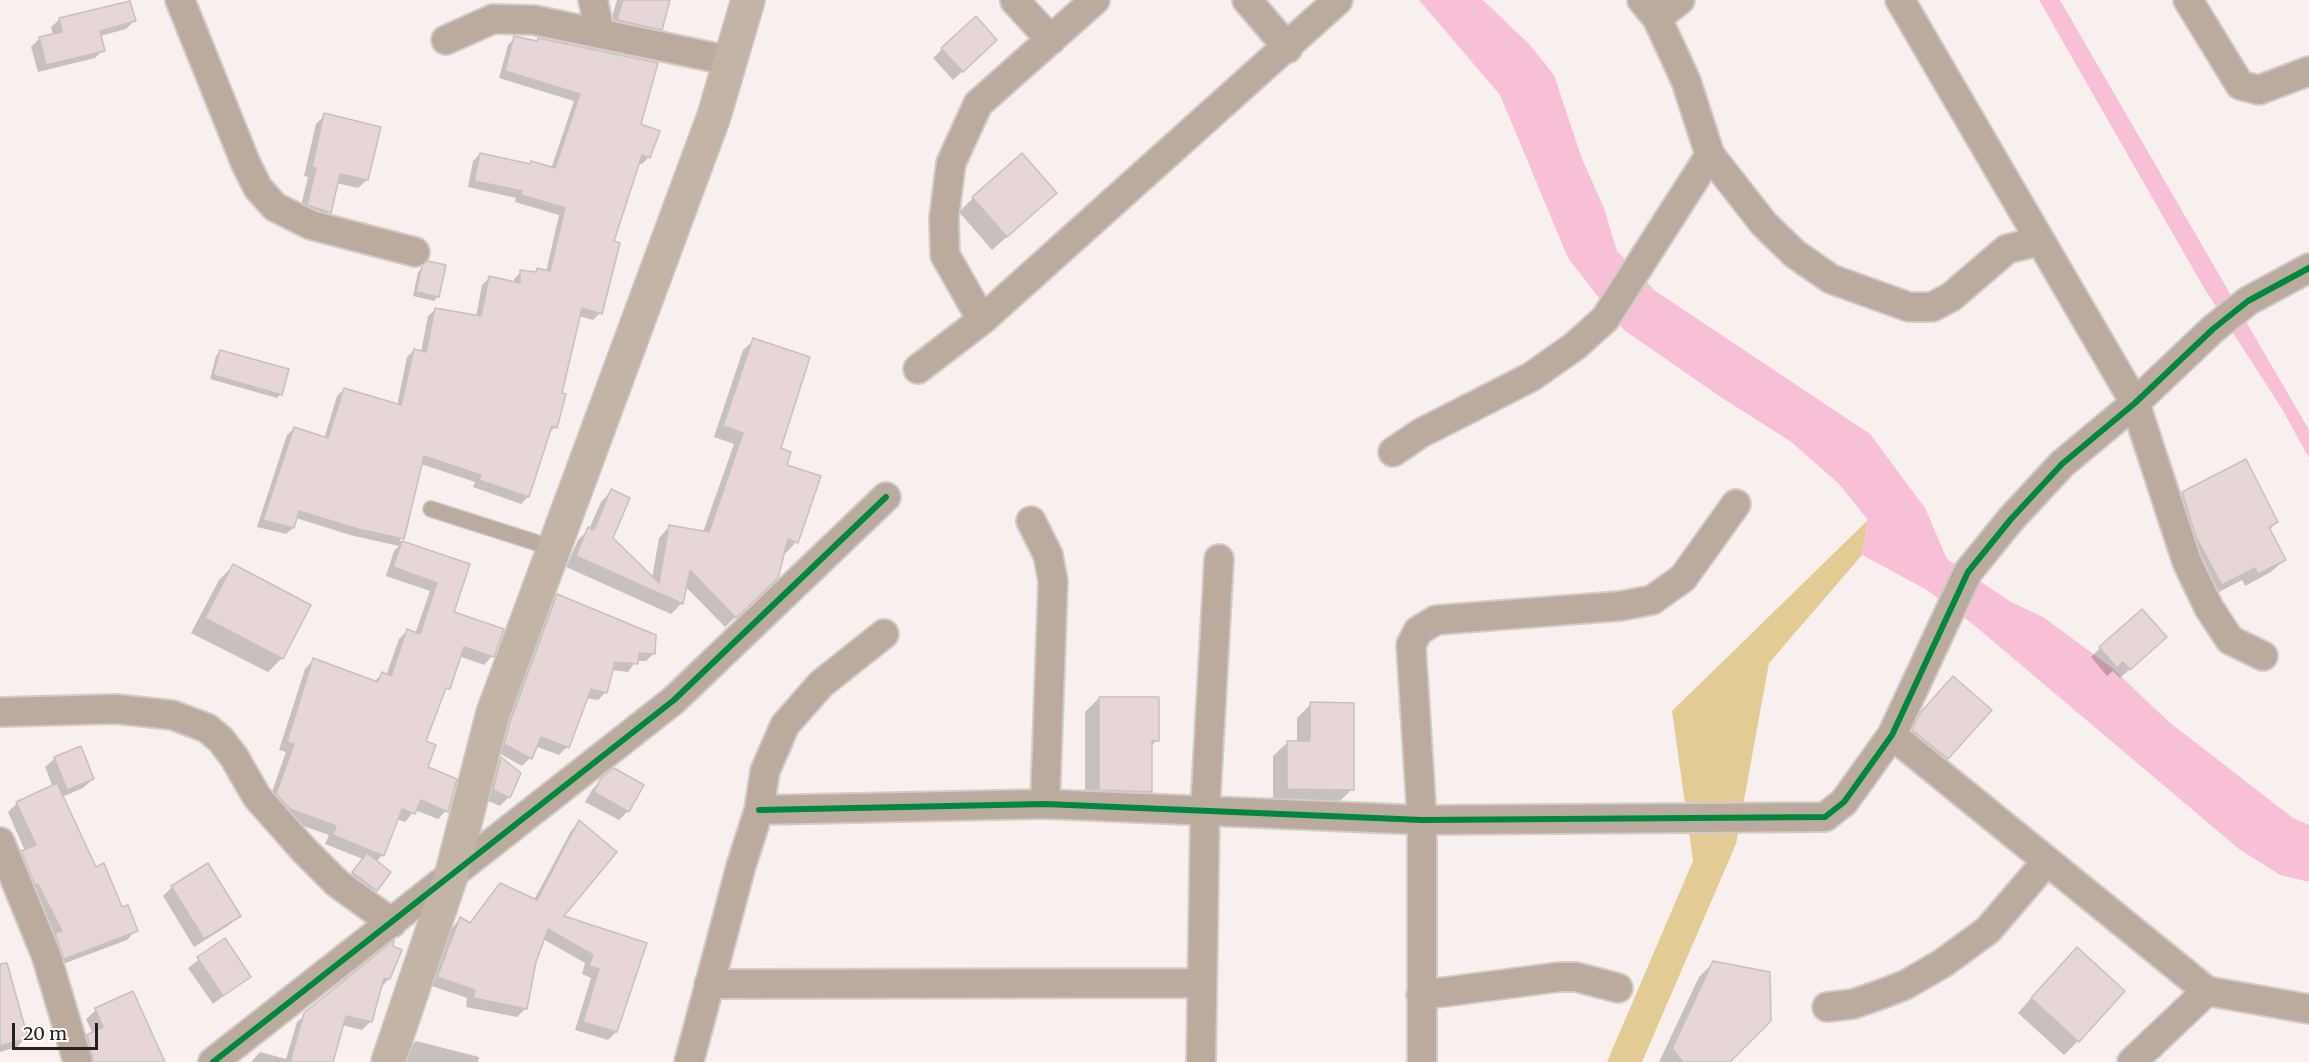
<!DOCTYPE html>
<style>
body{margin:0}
#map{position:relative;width:2309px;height:1062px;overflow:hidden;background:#f8f0ee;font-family:Merriweather,serif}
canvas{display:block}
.scale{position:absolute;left:12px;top:1023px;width:86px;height:27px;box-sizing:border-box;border:3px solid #29201d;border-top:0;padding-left:8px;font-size:18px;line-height:21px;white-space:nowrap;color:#29201d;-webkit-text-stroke:4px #fff;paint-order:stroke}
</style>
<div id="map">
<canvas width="2309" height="1062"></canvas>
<div class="scale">20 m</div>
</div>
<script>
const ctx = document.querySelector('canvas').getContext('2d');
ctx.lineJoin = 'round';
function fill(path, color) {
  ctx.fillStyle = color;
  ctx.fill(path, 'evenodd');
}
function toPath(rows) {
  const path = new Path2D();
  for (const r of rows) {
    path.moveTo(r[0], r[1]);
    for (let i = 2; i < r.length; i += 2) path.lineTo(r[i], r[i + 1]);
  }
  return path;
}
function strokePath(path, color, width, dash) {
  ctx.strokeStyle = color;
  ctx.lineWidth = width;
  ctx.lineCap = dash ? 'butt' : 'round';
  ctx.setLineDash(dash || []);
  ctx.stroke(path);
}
fill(toPath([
 [1868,520,1862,555,1769,663,1736,844,1642,1062,1607,1062,1693,861,1672,711]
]), '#e3cb95');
fill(toPath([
 [1419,0,1483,0,1530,45,1554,75,1582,159,1604,208,1617,251,1654,290,1870,434,1925,508,1947,559,2011,602,2043,617,2111,667,2169,722,2293,818,2309,825,2309,882,2280,875,2239,849,1975,626,1927,590,1862,555,1868,520,1839,484,1790,441,1722,398,1624,330,1568,258,1500,95],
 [2039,0,2060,0,2309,430,2309,458,2282,409,2204,288]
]), '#f7c0d6');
fill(toPath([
 [617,0,669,0,661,29,651,39,608,30],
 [60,19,134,21,126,29,100,36,103,50,95,58,38,72,31,47,40,38,53,35,51,27],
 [515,38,639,125,649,157,642,164,638,163,612,242,600,313,593,320,579,316,555,427,548,434,528,497,521,504,473,487,475,482,421,464,400,541,468,565,452,613,492,656,484,665,459,656,424,742,426,768,446,811,438,819,415,810,405,822,396,819,382,855,376,862,389,872,371,894,349,877,363,859,325,844,329,835,281,818,268,803,286,752,279,750,305,669,313,660,374,682,382,674,386,676,399,639,407,631,415,634,430,591,386,576,394,551,399,546,350,535,296,518,293,528,286,534,257,527,287,435,294,428,324,439,337,396,344,389,397,406,407,357,414,350,421,352,428,316,436,309,476,317,482,285,489,278,514,283,514,279,521,272,534,273,537,269,546,272,559,215,515,202,516,198,468,187,473,161,480,154,551,169,574,101,499,78,508,45],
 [942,49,986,50,953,80,933,58],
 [325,115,367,180,358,188,336,183,329,212,321,221,299,214,308,177,304,176,316,124],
 [973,198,1041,207,992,250,959,212],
 [423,267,438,296,434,301,413,296,418,272],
 [754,340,785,466,796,542,786,553,783,552,776,577,725,627,685,586,682,603,671,614,566,567,578,540,589,529,601,502,611,491,612,538,652,578,659,538,669,527,703,532,734,444,714,437,743,350],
 [220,352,281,394,277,398,210,379,216,356],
 [2245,461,2277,522,2269,530,2284,560,2271,572,2245,586,2242,580,2209,597,2170,506,2182,493],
 [233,566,282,658,268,672,191,633,219,580],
 [557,596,654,653,646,661,636,661,628,672,611,670,606,692,598,700,586,698,567,747,559,755,535,746,530,758,522,766,497,752,503,728,549,604],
 [2155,646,2120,678,2113,671,2107,676,2091,657,2100,648],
 [1939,692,1990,710,1933,773,1906,729],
 [1099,698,1157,740,1150,747,1150,791,1136,806,1085,804,1085,712],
 [1311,704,1352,789,1338,803,1273,803,1273,756,1288,742,1297,742,1297,718],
 [55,758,93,779,83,788,62,797,95,869,136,930,127,940,55,967,13,862,25,851,8,812,17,803,53,787,45,767],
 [501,759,509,797,500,806,484,799,492,768],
 [602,779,628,811,619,820,585,802,592,790],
 [579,822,561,917,645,944,616,1032,608,1040,575,1030,591,978,582,974,585,963,543,939,534,962,526,1008,517,1017,466,1007,467,998,429,985,452,928,460,919,469,924,500,885,534,900,571,831],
 [172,887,239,915,229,925,194,947,163,896],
 [224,940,249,977,213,1004,188,968],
 [392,945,389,979,381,987,371,1021,362,1030,342,1025,331,1062,251,1062,260,1052,286,1059,297,1022],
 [1714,962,1728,1062,1659,1062,1699,977],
 [2062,963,2078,1041,2064,1055,2018,1013],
 [132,993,163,1062,83,1062,78,1046,93,1034,86,1019,96,1010],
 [0,1003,26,1037,17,1047,0,1052],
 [416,1041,479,1057,478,1062,403,1062,408,1049]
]), '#0003');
const building = toPath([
 [623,0,670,0,662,30,617,20,623,0],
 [130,1,136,21,100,31,105,51,46,65,39,37,62,32,59,18,130,1],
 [976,16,997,40,963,72,941,48,976,16],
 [514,36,537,41,538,38,658,63,641,124,660,131,650,158,642,155,614,241,620,243,602,314,582,308,562,393,566,394,557,428,552,426,529,497,479,480,481,475,424,456,404,539,358,529,299,511,294,528,263,520,294,427,328,438,344,388,401,405,414,349,426,352,435,308,481,316,489,276,520,283,520,270,536,272,537,268,550,271,565,208,521,195,522,191,474,181,480,153,530,164,531,161,555,168,580,94,505,71,514,36],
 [324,113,381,127,368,180,340,174,331,213,307,205,316,168,312,167,324,113],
 [1022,153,1057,193,1007,237,972,197,1022,153],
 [428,261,446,265,439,297,416,292,422,266,428,261],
 [753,338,810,357,781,448,791,452,787,465,821,476,798,543,788,539,778,578,736,618,690,570,683,604,576,556,588,527,594,530,611,489,630,498,613,538,659,583,669,525,709,532,743,433,723,426,753,338],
 [220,350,289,369,282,395,213,375,220,350],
 [2246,459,2278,522,2269,527,2286,560,2258,574,2255,568,2222,585,2196,537,2182,492,2246,459],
 [402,541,470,564,454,612,504,629,494,657,464,647,450,689,446,688,426,741,436,745,428,767,457,779,448,812,421,800,415,814,402,809,384,856,333,835,336,826,290,809,276,794,294,744,287,742,313,658,378,682,382,672,391,676,407,629,420,634,437,583,393,567,402,541],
 [233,564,311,605,283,659,205,618,233,564],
 [557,594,656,635,655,654,639,653,638,664,615,662,607,693,591,689,569,748,541,737,532,759,504,744,511,719,557,594],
 [2142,609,2167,637,2130,670,2123,662,2117,668,2099,647,2142,609],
 [1953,676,1992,710,1948,759,1912,730,1920,713,1953,676],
 [1099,697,1159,697,1159,741,1152,741,1152,792,1099,790,1099,697],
 [1310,702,1354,703,1354,790,1287,789,1287,741,1310,741,1310,702],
 [81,746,94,779,67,790,54,757,81,746],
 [501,757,521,773,510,798,493,790,501,757],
 [614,768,644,785,629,812,594,792,601,778,614,768],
 [57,783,96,867,104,863,122,907,128,905,138,931,64,959,55,933,62,931,38,884,35,885,21,851,36,845,16,802,57,783],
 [579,820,617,852,564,916,647,943,617,1032,583,1022,599,969,589,966,593,955,548,929,536,962,527,1009,473,998,475,990,437,977,460,917,470,923,500,883,537,900,579,820],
 [367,853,391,872,377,891,352,872,367,853],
 [208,863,241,916,204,939,171,886,208,863],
 [225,938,251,977,223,996,197,957,225,938],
 [394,940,393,946,402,950,390,979,384,978,372,1022,346,1016,333,1062,290,1062,304,1013,394,940],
 [2077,947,2125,991,2079,1042,2031,998,2077,947],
 [1713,961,1770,972,1771,1021,1730,1062,1683,1062,1672,1049,1713,961],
 [7,963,28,1038,0,1046,0,964,7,963],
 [133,991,165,1062,94,1062,87,1035,103,1027,95,1008,133,991]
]);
fill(building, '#e6d6d6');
strokePath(building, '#c8c0bf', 1.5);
const service = toPath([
 [431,509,553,548]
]);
const minor = toPath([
 [180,0,246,164,258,188,275,207,311,225,415,252],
 [593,0,600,34],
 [1247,0,1288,48],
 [1642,0,1657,18,1686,81,1710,155,1764,224,1795,254,1831,279,1909,307,1932,307,1951,297,2007,249,2040,241],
 [1900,0,2135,403,2187,562,2209,608,2230,640,2263,656],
 [2188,0,2240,85,2259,90,2309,71],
 [1015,1,1051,40],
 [1657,18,1680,0],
 [446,40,493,19,534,20,731,61],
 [982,320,945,255,944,218,951,163,978,104,1095,0],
 [918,369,982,320,1338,0],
 [1393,452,1421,433,1531,377,1575,346,1605,319,1710,155],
 [1031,521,1048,555,1053,581,1045,804],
 [0,712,116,709,172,715,207,728,221,740,234,757,257,797,304,850,337,883,392,923],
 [1892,735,2207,991,2309,1009],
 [759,810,1045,804,1422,820,1825,817,1844,802,1892,735,1968,572,2011,519,2062,464,2135,403,2213,329,2248,301,2309,268],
 [0,842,46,955,78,1062],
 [709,984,1201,983],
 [1421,995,1559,977,1576,977,1618,988],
 [1827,1007,1853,1004,1882,994,1905,985,1943,963,1988,930,2047,861],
 [213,1062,674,700,886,497],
 [689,1062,741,866,759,810,765,771,785,725,821,684,884,634],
 [1201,1062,1205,811,1219,559],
 [1422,1062,1422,820,1411,645,1418,631,1436,620,1620,606,1652,600,1683,578,1736,504],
 [2132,1062,2207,991]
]);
const secondary = toPath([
 [388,1062,452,873,493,713,714,116,748,0]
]);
strokePath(service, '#d2cbc9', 18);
strokePath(minor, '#d2cbc9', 32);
strokePath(secondary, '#d2cbc9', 36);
strokePath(service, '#bbab9e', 15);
strokePath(minor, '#bbab9e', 28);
strokePath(secondary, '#c2b4a7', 33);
strokePath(toPath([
 [759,810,1045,804,1422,820,1825,817,1844,802,1892,735,1968,572,2011,519,2062,464,2135,403,2213,329,2248,301,2309,268],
 [213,1062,674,700,886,497]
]), '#00873e', 6);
</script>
